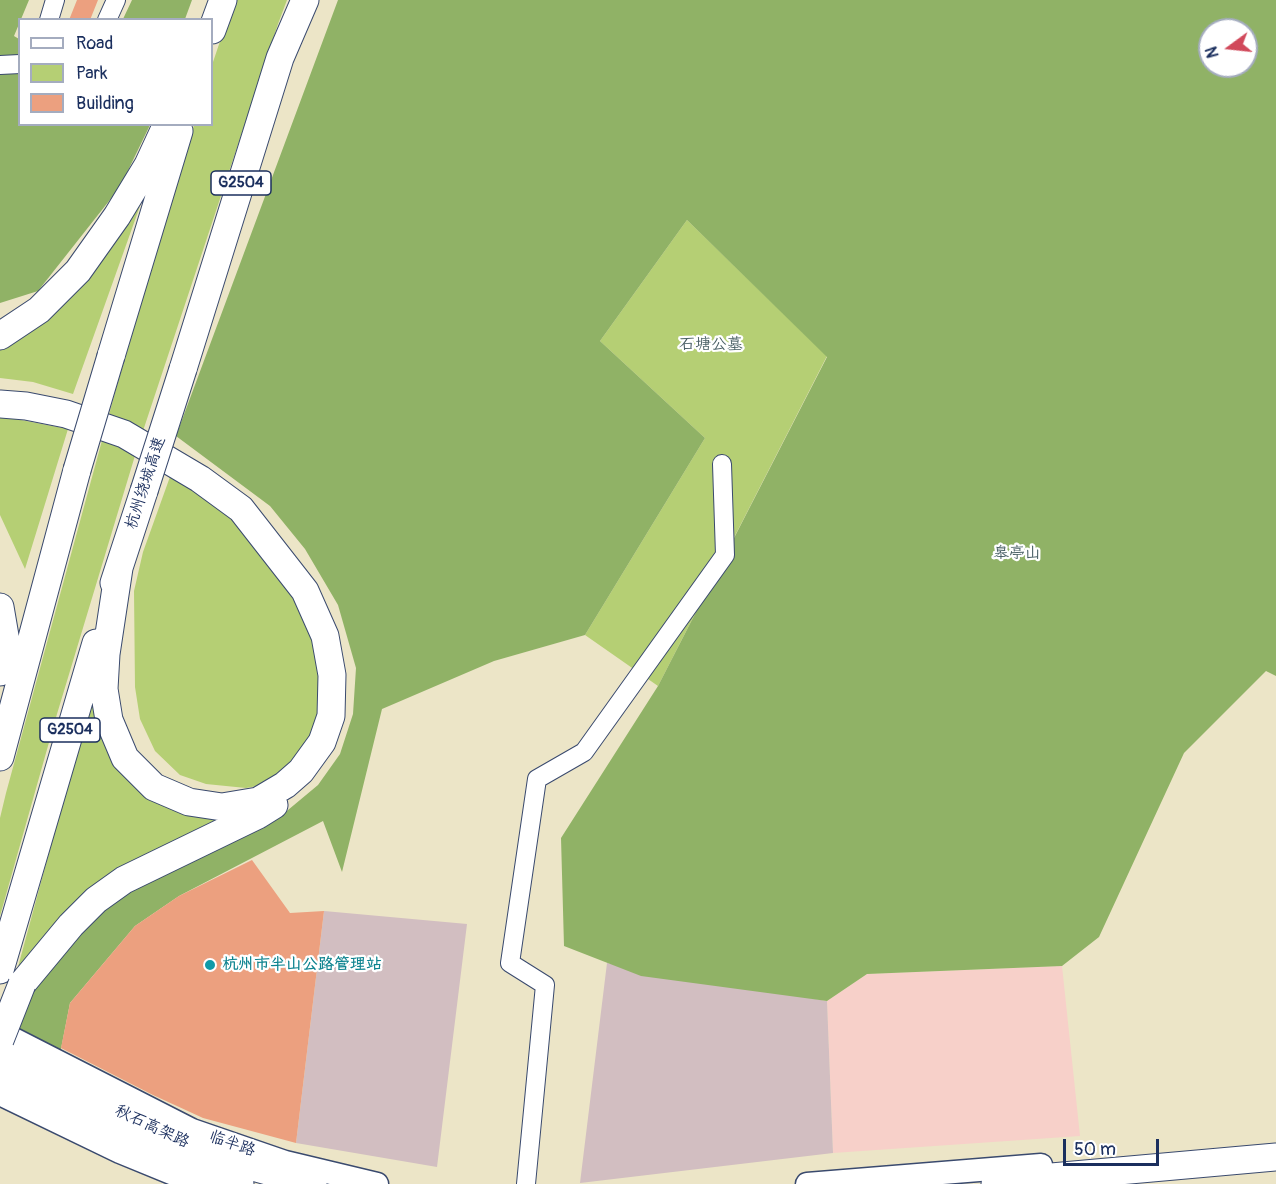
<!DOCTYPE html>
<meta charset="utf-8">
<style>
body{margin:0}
#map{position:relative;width:1276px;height:1184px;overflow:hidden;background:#ece5c7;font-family:Pangolin,sans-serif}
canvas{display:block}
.legend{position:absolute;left:18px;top:18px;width:195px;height:108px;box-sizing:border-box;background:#fff;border:2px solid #a4acbf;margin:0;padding:8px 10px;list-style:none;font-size:18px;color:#1b2f5e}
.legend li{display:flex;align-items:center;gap:12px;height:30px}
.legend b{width:30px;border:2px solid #a4acbf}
.north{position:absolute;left:1198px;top:18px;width:60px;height:60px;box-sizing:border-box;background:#fff;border:2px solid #a4acbf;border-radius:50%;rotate:255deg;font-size:16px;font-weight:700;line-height:24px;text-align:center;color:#1b2f5e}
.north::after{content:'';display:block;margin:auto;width:21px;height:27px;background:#d1495b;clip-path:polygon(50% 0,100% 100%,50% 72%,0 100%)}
.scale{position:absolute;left:1063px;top:1139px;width:96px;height:27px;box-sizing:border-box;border:3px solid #1b2f5e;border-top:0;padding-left:8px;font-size:18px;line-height:21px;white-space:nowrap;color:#1b2f5e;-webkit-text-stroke:4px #fff;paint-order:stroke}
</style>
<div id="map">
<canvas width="1276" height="1184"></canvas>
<ul class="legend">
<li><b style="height:8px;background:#fff"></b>Road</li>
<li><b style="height:16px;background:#b5cf74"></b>Park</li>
<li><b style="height:16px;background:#eca07f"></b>Building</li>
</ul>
<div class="north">N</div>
<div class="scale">50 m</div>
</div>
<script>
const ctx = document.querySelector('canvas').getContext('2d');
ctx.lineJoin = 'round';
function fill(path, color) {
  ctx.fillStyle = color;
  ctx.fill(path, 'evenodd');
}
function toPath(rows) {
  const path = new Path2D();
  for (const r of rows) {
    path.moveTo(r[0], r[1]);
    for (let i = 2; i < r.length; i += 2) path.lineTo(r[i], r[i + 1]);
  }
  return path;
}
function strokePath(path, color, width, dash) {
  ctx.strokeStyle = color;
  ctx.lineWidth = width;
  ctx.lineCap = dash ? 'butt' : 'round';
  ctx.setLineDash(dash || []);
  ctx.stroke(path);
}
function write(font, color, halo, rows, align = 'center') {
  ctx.font = font + ' Pangolin,"LXGW WenKai TC",sans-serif';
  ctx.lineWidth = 4.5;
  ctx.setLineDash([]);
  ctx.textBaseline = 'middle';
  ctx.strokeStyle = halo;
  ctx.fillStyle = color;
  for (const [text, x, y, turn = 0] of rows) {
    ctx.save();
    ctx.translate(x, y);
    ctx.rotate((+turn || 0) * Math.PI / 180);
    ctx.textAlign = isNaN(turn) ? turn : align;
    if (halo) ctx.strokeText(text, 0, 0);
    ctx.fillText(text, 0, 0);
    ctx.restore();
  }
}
fill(toPath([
 [1062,966,1080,1136,833,1153,827,1001,867,974]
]), '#f7d0c9');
fill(toPath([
 [324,911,467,924,437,1167,296,1143],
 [607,963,827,1001,833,1153,580,1183]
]), '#d2bec1');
fill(toPath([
 [234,0,287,0,278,24,137,449,57,714,0,916,0,818,6,793,116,389,194,125,212,124,212,65],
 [140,206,73,394,33,382,0,378,0,349,87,277],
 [687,220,827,356,658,686,585,635,705,438,600,341],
 [0,416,68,429,25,569,0,515],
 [171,474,213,499,257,546,293,592,312,631,321,664,317,735,274,783,246,788,206,784,180,775,155,751,140,719,135,687,134,591,143,552],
 [95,683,123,770,246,815,15,978]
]), '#b5cf74');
fill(toPath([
 [0,0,29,0,14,36,19,39,20,124,150,125,120,187,38,291,0,303],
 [132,0,192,0,185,19,123,19],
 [338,0,1276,0,1276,676,1266,671,1184,753,1099,937,1062,966,867,974,827,1001,641,976,564,946,561,838,658,686,827,357,687,220,600,341,705,438,585,635,494,661,382,709,342,872,323,821,179,896,135,926,70,1003,60,1054,15,1027,33,990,53,957,108,906,172,865,282,815,318,785,340,754,353,714,356,668,338,605,305,549,270,506,176,436],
 [1210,30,1246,30,1246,66,1210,66]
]), '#90b266');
fill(toPath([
 [77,0,98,0,90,20,69,20],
 [252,860,290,913,324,911,296,1143,203,1118,153,1095,61,1048,70,1003,135,926,179,896]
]), '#eca07f');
const minor = toPath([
 [49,20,55,0],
 [107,20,116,0],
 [0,65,20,64],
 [526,1184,545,985,510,963,537,779,584,752,725,555,722,464]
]);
const major = toPath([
 [0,1032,192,1130,285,1162,377,1184],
 [0,1094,120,1152,198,1184],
 [807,1184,1041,1165]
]);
const highway = toPath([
 [212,30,223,0],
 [0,336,39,310,78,271,117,216,148,165,167,124],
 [111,356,179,131],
 [183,369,280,58,305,0],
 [0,404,26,406,66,414,124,434,200,479,241,509,305,591,325,636,332,675,331,716,322,742,301,771,285,785,258,801,222,807,189,802,154,787,125,758,109,720,104,689,106,654,119,568],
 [114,583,144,491],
 [0,607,5,636,0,672],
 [0,757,77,470],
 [0,970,96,643],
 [22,984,71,925,96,900,124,880,258,815,274,805],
 [0,1048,69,1088,183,1142,239,1163,313,1184],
 [0,1074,57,1106,120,1136,177,1162,240,1184],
 [995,1184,1029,1179,1276,1157]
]);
strokePath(minor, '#3a4a6e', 20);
strokePath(major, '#3a4a6e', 25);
strokePath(highway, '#3a4a6e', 29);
strokePath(minor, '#fff', 18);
strokePath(major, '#fff', 22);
strokePath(highway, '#fff', 27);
const highwayBridge = toPath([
 [77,470,111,356],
 [144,491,183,369],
 [0,1040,22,984]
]);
strokePath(highwayBridge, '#3a4a6e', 29, []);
strokePath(highwayBridge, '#fff', 27);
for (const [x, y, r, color] of [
 [210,965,6,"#0f9aa8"]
]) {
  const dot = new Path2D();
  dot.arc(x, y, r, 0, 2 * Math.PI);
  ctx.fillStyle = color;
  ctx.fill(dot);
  strokePath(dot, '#fff', 2);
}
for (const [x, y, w] of [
 [241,183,60],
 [70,730,60]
]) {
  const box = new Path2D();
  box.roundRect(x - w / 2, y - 12, w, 24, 4.5);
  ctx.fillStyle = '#fff';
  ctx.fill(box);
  strokePath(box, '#1b2f5e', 1.5);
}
write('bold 15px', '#1b2f5e', null, [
 ["G2504",241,183],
 ["G2504",70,730]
]);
write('16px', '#495f65', '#fff', [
 ["石塘公墓",711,345],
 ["皋亭山",1017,554]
]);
write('16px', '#1b2f5e', '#fff', [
 ["杭州绕城高速",146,483,-72],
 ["秋石高架路",152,1127,25],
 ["临半路",232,1144,19]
]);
write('bold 16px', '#0d838f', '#fff', [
 ["杭州市半山公路管理站",222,965]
], 'left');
</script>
